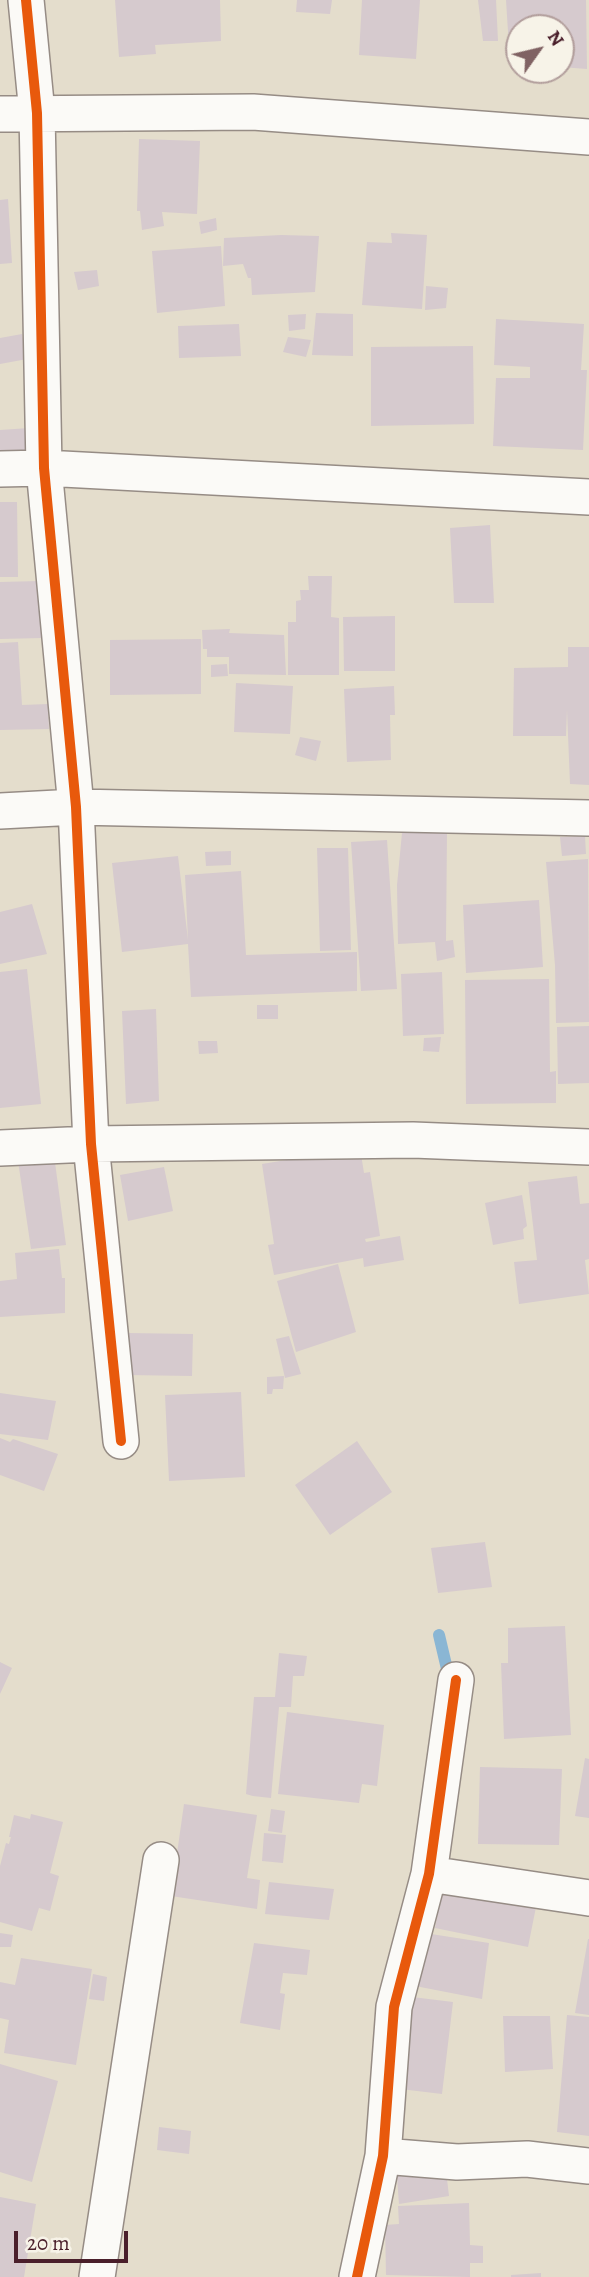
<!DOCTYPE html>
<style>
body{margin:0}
#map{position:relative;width:589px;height:2277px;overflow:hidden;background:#e4ddcc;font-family:Alegreya,serif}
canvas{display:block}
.north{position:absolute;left:505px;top:14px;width:70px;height:70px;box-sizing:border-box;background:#f7f3e8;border:2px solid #b29e9c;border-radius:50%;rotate:56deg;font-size:19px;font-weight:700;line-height:28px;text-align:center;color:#4a1f2b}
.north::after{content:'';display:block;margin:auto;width:24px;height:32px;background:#806263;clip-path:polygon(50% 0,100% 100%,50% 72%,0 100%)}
.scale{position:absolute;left:14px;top:2231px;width:114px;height:32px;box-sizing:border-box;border:4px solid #4a1f2b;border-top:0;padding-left:9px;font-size:21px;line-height:24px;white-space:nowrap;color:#4a1f2b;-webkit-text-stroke:5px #f7f3e8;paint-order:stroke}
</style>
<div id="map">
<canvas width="589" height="2277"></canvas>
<div class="north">N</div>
<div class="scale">20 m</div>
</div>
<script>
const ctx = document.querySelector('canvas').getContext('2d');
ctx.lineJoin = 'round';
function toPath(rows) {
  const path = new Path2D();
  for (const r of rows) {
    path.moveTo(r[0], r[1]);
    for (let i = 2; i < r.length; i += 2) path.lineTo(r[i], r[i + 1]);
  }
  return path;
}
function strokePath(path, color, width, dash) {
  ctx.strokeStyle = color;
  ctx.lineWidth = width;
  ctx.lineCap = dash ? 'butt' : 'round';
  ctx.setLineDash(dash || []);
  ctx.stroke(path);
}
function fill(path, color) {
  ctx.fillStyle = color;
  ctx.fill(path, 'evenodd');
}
strokePath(toPath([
 [439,1635,447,1669,445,1682]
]), '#8ab6d4', 12);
fill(toPath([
 [115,0,220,0,221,41,155,45,156,54,119,57],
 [297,0,332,0,330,14,296,12],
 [362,0,420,0,416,59,359,55],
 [478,0,496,0,498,41,483,41],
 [506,0,586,0,587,69,561,67,561,28,519,28,519,64,510,63],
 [139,139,200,141,197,214,162,212,164,226,142,230,140,211,137,211],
 [8,199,12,263,0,264,0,200],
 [216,218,217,230,201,234,199,222],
 [391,233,427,235,422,309,362,305,367,242,392,243],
 [281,235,319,236,315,292,252,295,251,278,248,278,243,264,223,266,224,238],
 [221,246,225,306,157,313,152,251],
 [97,270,99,286,78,290,74,272],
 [426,286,448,288,446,308,425,310],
 [316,313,353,314,353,356,312,355],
 [306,314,305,329,289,331,288,315],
 [496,319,584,324,581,370,587,370,583,450,493,446,496,378,530,378,530,367,494,365],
 [239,324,241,356,179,358,178,326],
 [22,334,27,359,0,364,0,338],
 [288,337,311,340,306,357,283,352],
 [473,346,474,424,371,426,371,347],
 [29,428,31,450,0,452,0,430],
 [0,502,17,502,18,577,0,577],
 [490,525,494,603,454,603,450,528],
 [308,576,332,576,331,617,339,618,339,675,288,675,288,622,296,622,296,601,301,600,300,590,309,590],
 [40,581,42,638,0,639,0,582],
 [395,616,395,671,344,671,343,617],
 [230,629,229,633,284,635,286,675,229,674,229,657,207,657,207,649,203,649,202,630],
 [201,639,201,694,110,695,110,640],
 [18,642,22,705,48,704,49,729,0,730,0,643],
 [568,647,589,647,589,785,570,784,567,710,566,736,513,736,514,668,568,667],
 [227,664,228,676,211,677,211,665],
 [236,683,293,686,290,734,234,732],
 [394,686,395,715,390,715,391,760,347,762,344,689],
 [300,737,321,741,316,761,295,755],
 [402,833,447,833,446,941,453,940,455,957,437,961,435,942,398,944,397,885],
 [585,836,586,854,562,856,560,837],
 [387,840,397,989,361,991,351,842],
 [317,848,348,848,351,950,320,951],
 [231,851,231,865,206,866,205,852],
 [178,856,188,940,185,875,241,871,246,955,357,952,357,991,191,997,188,944,122,952,112,863],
 [588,859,589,1022,556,1023,555,965,546,862],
 [539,900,543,967,466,973,463,905],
 [32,904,47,954,0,964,0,912],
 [27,969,41,1104,0,1108,0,972],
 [442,972,444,1034,403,1036,401,974],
 [549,979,550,1072,556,1071,556,1103,466,1104,465,980],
 [257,1005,278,1005,278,1019,257,1019],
 [156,1009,159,1101,126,1104,122,1011],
 [589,1026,589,1083,558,1084,557,1027],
 [441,1037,439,1052,423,1051,424,1038],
 [198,1041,217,1041,218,1053,199,1054],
 [360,1148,364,1173,370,1172,380,1236,365,1239,366,1242,400,1236,404,1260,364,1267,363,1258,274,1275,268,1245,274,1244,262,1164],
 [54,1155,66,1245,31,1249,18,1161],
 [164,1167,173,1211,128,1221,120,1175],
 [577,1176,580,1204,589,1203,589,1259,585,1260,589,1294,519,1304,514,1262,537,1260,528,1182],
 [522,1195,527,1226,523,1229,524,1239,493,1245,485,1203],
 [59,1249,62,1278,65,1278,65,1313,0,1317,0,1281,17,1279,15,1253],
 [338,1264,356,1332,296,1352,277,1281],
 [128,1333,193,1334,192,1376,127,1375],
 [289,1336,301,1374,285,1378,276,1339],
 [284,1376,283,1389,273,1389,272,1394,267,1394,267,1377],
 [241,1392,245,1477,169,1481,165,1395],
 [0,1393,56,1401,48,1440,0,1434],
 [0,1438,10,1442,13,1439,58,1454,44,1491,0,1475],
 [357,1441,392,1492,330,1535,295,1485],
 [485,1542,492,1587,438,1593,431,1548],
 [565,1626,571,1735,504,1739,501,1663,508,1663,508,1628],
 [279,1653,307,1656,304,1676,293,1676,291,1707,279,1707,271,1798,253,1796,246,1794,254,1697,275,1697],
 [0,1662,12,1668,0,1694],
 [287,1712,384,1725,377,1786,362,1784,359,1803,278,1794],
 [585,1758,589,1759,589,1818,575,1816],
 [480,1767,562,1769,559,1845,478,1844],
 [184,1804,257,1815,247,1878,260,1880,257,1909,171,1896],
 [271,1809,285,1811,282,1833,268,1831],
 [31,1814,63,1822,50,1873,59,1876,50,1911,39,1908,32,1931,0,1922,0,1866,6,1843,9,1844,11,1837,9,1837,14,1815,30,1819],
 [264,1833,286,1835,283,1863,262,1861],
 [444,1879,538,1897,528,1947,435,1928],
 [269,1882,334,1889,329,1920,265,1914],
 [418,1932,489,1943,482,1999,410,1985],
 [0,1933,13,1935,11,1947,0,1947],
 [588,1939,589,1939,589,2015,575,2013],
 [254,1943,310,1950,307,1975,283,1973,280,1993,285,1994,280,2030,240,2023],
 [21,1958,92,1969,76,2065,4,2053,9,2020,0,2018,0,1982,15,1985],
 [93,1974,107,1977,104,2001,89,1999],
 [404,1996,453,2002,442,2094,392,2088],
 [567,2015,589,2017,589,2136,557,2132],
 [503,2016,550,2016,553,2069,505,2072],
 [0,2064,58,2081,32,2182,0,2172],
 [159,2127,191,2131,189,2154,157,2150],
 [445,2162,449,2196,399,2204,396,2164],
 [0,2197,36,2204,24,2277,0,2277],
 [469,2203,470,2245,483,2246,483,2263,470,2263,470,2277,386,2275,385,2225,399,2224,398,2206],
 [541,2273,541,2277,511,2277,511,2275]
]), '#d6cace');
const minor = toPath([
 [26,0,37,113,44,468,76,807,91,1144,121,1441],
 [0,114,253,112,589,137],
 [0,469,44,468,589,497],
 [0,811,76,807,589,818],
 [0,1148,91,1144,413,1140,589,1147],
 [429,1874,589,1898],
 [383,2156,457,2162,527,2159,589,2166],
 [97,2277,161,1860],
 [357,2277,383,2156,394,2007,429,1874,456,1680]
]);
strokePath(minor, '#968c85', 38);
strokePath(minor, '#fbfaf7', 35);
strokePath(toPath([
 [26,0,37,113,44,468,76,807,91,1144,121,1441],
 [357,2277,383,2156,394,2007,429,1874,456,1680]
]), '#e8590c', 10);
</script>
